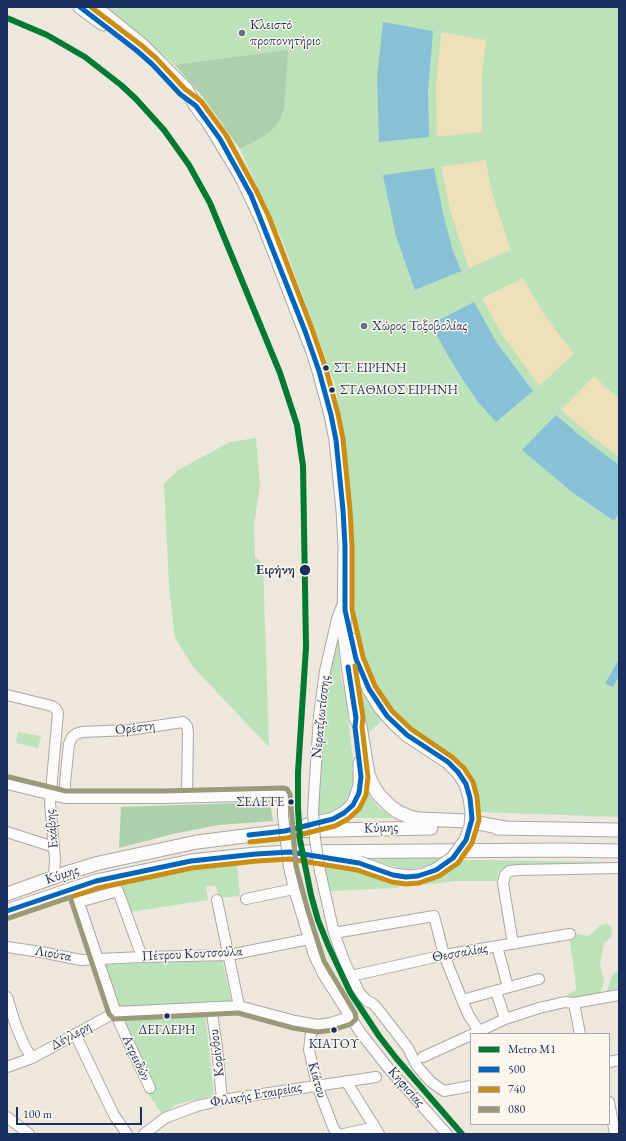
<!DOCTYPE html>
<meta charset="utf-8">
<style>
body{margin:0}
#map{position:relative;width:626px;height:1141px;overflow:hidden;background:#eee7db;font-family:"EB Garamond",serif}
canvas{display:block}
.frame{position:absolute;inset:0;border:8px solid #1b2f5e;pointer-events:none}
.legend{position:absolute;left:470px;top:1033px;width:140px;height:92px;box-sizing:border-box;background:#fbf7ec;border:1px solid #a1a7b3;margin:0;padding:5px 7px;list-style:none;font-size:12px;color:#1b2f5e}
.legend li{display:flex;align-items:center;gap:8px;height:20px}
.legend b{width:20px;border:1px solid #a1a7b3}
.scale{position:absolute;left:16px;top:1107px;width:126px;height:18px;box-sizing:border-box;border:2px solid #1b2f5e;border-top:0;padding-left:5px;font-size:12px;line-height:14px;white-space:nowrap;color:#1b2f5e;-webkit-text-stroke:3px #fbf7ec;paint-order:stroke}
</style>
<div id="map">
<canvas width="626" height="1141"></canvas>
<div class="frame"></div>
<ul class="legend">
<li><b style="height:5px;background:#007a33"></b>Metro Μ1</li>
<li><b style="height:5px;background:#0065bd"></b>500</li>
<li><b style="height:5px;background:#cb8e13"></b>740</li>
<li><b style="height:5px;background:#9a9979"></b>080</li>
</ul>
<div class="scale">100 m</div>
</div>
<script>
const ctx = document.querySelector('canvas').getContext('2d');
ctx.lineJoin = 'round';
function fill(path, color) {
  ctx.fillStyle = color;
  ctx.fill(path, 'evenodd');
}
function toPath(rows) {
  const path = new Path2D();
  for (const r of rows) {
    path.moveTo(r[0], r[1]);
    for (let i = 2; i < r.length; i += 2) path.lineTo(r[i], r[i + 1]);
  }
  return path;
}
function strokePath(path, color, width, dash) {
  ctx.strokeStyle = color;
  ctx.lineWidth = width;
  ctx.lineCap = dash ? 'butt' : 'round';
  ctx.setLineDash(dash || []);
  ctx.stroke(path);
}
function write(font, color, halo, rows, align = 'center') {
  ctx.font = font + ' "EB Garamond",serif';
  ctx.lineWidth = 3;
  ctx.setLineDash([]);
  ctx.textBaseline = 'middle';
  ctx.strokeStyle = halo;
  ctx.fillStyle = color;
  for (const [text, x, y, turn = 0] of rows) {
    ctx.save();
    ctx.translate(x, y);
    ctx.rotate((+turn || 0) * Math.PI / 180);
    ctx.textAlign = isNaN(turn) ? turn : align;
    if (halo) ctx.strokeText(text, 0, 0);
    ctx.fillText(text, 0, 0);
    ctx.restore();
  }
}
fill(toPath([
 [104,7,619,7,619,817,479,812,473,786,404,727,385,707,369,679,360,652,356,624,351,567,350,509,336,387,283,242,240,149,217,115,191,82,175,65],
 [256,438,260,485,254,525,255,557,263,564,269,747,194,668,175,638,169,586,164,484,178,470,230,442],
 [338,639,341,679,345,693,355,776,353,789,348,798,342,805,333,811,326,814,318,815,324,713,328,679],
 [358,682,369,701,383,720,366,734,358,693],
 [18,732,41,736,38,748,16,743],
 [366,791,378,807,393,818,346,818],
 [364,857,443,857,435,863,428,866,408,869,395,867],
 [459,860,619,862,619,864,508,867,502,869,498,873,497,881,454,881,425,885,424,882,442,875],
 [323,864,342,867,381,879,402,883,402,884,397,888,330,891,327,887],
 [237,865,240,896,219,898,216,886,206,886,208,900,129,912,118,886,184,872],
 [607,924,610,925,612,931,611,937,604,943,600,963,604,981,600,995,568,1000,567,995,576,990,575,976,569,936,577,934,587,936,591,934,601,925],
 [222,960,232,1003,116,1008,101,965],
 [619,970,619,994,610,994,607,991,611,978,614,973],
 [205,1012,214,1095,178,1104,162,1114,149,1095,154,1091,121,1016]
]), '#bbe2b8');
fill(toPath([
 [288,50,284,109,280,119,274,128,266,135,240,149,203,97,175,65],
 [270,802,273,821,218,825,173,834,119,848,121,807]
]), '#abd0ab');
fill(toPath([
 [441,32,486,40,482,75,482,132,437,137,436,87],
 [486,160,491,189,511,250,469,268,450,210,441,167],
 [523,278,546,317,574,354,539,386,501,333,482,298],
 [594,376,619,399,619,457,595,439,561,410]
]), '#eee0b9');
fill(toPath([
 [383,22,433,31,428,91,429,137,379,142,377,77],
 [434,168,444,218,453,251,461,271,415,290,396,236,383,175],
 [474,302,497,343,533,391,496,422,479,403,463,380,447,354,431,324],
 [556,415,578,434,619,465,619,513,614,521,572,492,522,450],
 [619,659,619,676,613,687,605,684]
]), '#88c0d8');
const minor = toPath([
 [7,695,52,706,56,709,58,713,50,803,55,859,54,877],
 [7,784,65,798,163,798,283,795,283,816],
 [65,798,65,783,69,744,72,737,76,734,82,732,129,730,183,722,187,726,188,732,187,797],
 [313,811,319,716,325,671,337,619,342,606],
 [7,832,54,847],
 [289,867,294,889,314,955,323,974,360,1032,389,1069,447,1134],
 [320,871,334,933,345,963,359,992,367,1001,372,1003,377,1008,408,1048,417,1066,431,1082,444,1091,471,1086],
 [74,888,119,1022,150,1088],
 [246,899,294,889],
 [217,900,239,1006],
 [79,902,118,891,142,957],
 [334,933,434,916,444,955,462,1000,469,1016,479,1031],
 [513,944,503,883,505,875,509,871,518,870,619,868],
 [497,946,508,987],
 [7,947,41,952,81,960,99,959,142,957,229,955,309,939],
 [351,976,444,955,570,934],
 [496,991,505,1019],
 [7,997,16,1026,25,1047,32,1058],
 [462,1000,539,979],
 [574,1003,580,1034],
 [211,1007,217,1047,222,1100],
 [312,1024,309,1050,317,1085,333,1127,337,1134],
 [75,1034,114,1115,127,1134],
 [473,1034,505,1019,539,1008,565,1002,574,1003,619,995],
 [423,1057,471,1035],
 [609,1062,619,1060],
 [7,1067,32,1058,116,1012,239,1006,295,1021,318,1025,331,1023,349,1017],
 [346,1081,379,1134],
 [609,1102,615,1134],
 [7,1117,29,1134],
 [144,1134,165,1118,197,1106,222,1100,376,1077],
 [344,1134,375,1127]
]);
const major = toPath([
 [80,7,103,24],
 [95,7,142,45,186,89,196,106,209,123,241,176,262,220,313,352,319,371,331,415,336,440,343,510,345,546,344,630,348,664,356,718,360,726,368,774,372,784,379,795,390,806,398,812,410,817,420,819,467,821,505,828],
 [352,640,360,668,369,689,380,707,394,723,407,735,448,762],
 [307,825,333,819,344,813,353,805,360,786,360,763],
 [497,828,619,830],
 [328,858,359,863],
 [7,894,63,874,99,863,197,842,285,831,431,828],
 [7,911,96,881,191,861,256,854,290,852,560,850,619,851]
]);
strokePath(minor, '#aaa8a7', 12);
strokePath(major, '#aaa8a7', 15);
strokePath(minor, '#fcfbfa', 10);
strokePath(major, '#fcfbfa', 13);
const minorBridge = toPath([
 [313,811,315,839,320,871],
 [283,816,289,867]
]);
const majorBridge = toPath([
 [359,863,393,875,412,877,424,875,436,870,453,858,466,840,471,826,472,812,470,798,466,784,458,772,448,762]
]);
strokePath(minorBridge, '#aaa8a7', 12, []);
strokePath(majorBridge, '#aaa8a7', 15, []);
strokePath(minorBridge, '#fcfbfa', 10);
strokePath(majorBridge, '#fcfbfa', 13);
strokePath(toPath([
 [249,835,285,831,333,819,344,813,353,805,359,793,361,777,355,727,356,718,348,667],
 [7,911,96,881,191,861,256,854,290,852,359,863,393,875,406,877,418,876,436,870,453,858,466,840,472,819,470,798,466,784,458,772,448,762,407,735,387,716,369,689,356,659,345,610,345,546,343,510,336,440,331,415,319,371,305,331,251,195,220,139,196,106,180,94,152,64,136,50,80,7]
]), '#0065bd', 5);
strokePath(toPath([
 [250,842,287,838,335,826,348,819,359,809,366,795,368,777,362,727,363,717,355,666],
 [9,918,98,888,192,868,257,861,290,859,357,870,392,882,406,884,419,883,439,876,458,863,472,843,479,820,477,797,473,782,464,768,452,757,411,729,392,711,375,686,363,657,352,609,352,546,350,510,343,439,338,414,326,369,312,329,269,217,257,192,226,135,201,101,185,89,157,59,141,45,91,7]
]), '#cb8e13', 5);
strokePath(toPath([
 [9,777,66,791,163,791,283,788,287,789,290,794,296,866,308,911,324,961,355,1013,356,1019,351,1024,333,1030,318,1032,293,1028,238,1013,114,1019,109,1014,70,897,9,918]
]), '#9a9979', 5);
strokePath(toPath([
 [7,18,47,35,85,57,121,85,136,99,164,130,189,165,210,203,280,373,297,425,303,466,306,647,298,772,298,808,300,840,311,895,318,920,328,945,350,992,379,1036,396,1058,462,1134]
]), '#007a33', 6);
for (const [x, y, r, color] of [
 [242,33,4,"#656f8a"],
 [364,326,4,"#656f8a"],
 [326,368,3.5,"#1b2f5e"],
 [332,390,3.5,"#1b2f5e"],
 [305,570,6,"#1b2f5e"],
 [291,802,3.5,"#1b2f5e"],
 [167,1016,3.5,"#1b2f5e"],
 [334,1030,3.5,"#1b2f5e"]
]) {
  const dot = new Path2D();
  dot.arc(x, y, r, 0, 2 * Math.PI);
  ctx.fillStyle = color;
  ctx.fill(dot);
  strokePath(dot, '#fbf7ec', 1.5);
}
write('13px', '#1b2f5e', '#fbf7ec', [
 ["ΣΤ. ΕΙΡΗΝΗ",334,368],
 ["ΣΤΑΘΜΟΣ ΕΙΡΗΝΗ",340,390],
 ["ΣΕΛΕΤΕ",284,802,"right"],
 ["ΔΕΓΛΕΡΗ",167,1030,"center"],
 ["ΚΙΑΤΟΥ",334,1044,"center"]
], 'left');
write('14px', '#1b2f5e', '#fbf7ec', [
 ["Κλειστό",250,25],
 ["προπονητήριο",250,41],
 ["Χώρος Τοξοβολίας",372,326]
], 'left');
write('bold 14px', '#1b2f5e', '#fbf7ec', [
 ["Ειρήνη",295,570]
], 'right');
write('14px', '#1b2f5e', '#fbf7ec', [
 ["Νερατζιωτίσσης",321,717,-84],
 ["Ορέστη",135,728,-7],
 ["Κύμης",381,828,-2],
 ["Εκάβης",52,829,-96],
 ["Κύμης",62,875,-18],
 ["Θεσσαλίας",460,953,-10],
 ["Λιούτα",53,954,10],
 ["Πέτρου Κουτσούλα",192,954,-3],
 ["Δέγλερη",71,1036,-29],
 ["Κορίνθου",217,1053,-97],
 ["Ατρειδών",136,1058,65],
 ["Κιάτου",317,1080,74],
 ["Κηφισίας",406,1087,49],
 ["Φιλικής Εταιρείας",256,1095,-10]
]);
</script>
